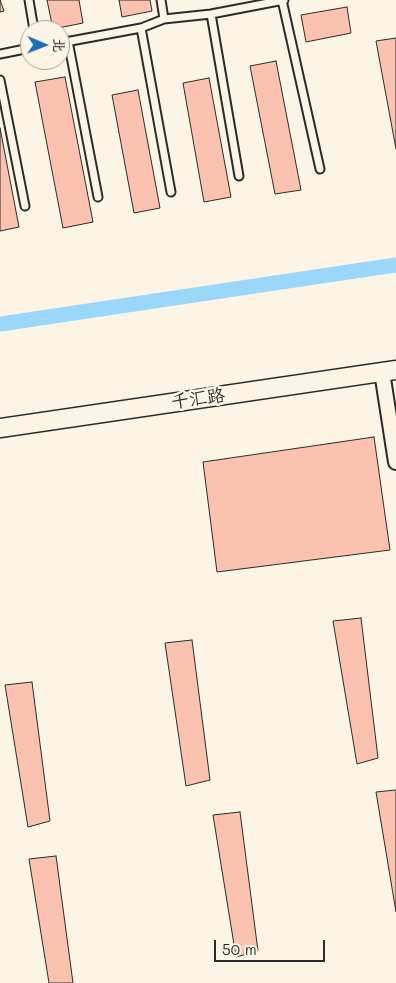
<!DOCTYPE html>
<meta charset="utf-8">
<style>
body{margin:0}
#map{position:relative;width:396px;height:983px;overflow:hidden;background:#fcf5e5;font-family:Mali,"LXGW WenKai TC",sans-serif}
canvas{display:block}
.north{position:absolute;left:20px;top:20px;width:50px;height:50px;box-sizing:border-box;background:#fcf5e5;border:1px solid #a8a49b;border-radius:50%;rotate:91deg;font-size:14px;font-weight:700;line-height:20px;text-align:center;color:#2b2b2b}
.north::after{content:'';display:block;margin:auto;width:18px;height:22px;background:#1f6fb2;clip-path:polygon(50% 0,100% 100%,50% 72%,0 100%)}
.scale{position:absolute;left:214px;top:940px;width:111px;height:22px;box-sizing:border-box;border:2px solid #2b2b2b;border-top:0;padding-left:6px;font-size:15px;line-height:18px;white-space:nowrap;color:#2b2b2b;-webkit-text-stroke:4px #fcf5e5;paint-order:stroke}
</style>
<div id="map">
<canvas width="396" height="983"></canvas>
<div class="north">北</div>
<div class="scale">50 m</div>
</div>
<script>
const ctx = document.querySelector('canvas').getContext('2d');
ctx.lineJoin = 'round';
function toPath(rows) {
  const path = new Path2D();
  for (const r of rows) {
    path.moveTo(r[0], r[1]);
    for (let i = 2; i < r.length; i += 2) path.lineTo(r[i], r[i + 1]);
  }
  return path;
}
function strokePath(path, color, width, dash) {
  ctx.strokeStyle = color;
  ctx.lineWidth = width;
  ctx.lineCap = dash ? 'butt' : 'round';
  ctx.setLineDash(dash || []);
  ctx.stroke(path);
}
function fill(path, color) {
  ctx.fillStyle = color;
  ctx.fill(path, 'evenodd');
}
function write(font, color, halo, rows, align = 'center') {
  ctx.font = font + ' Mali,"LXGW WenKai TC",sans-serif';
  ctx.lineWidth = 5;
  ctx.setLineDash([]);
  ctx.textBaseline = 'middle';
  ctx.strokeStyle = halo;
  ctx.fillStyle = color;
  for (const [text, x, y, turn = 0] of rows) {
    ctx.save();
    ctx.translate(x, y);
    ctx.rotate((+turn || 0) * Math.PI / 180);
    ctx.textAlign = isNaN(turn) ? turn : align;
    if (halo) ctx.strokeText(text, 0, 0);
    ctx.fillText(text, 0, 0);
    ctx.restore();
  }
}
strokePath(toPath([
 [0,324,396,265]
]), '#9ad7fb', 15);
const building = toPath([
 [0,0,4,11,0,12,0,0],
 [47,0,79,0,83,23,53,29,47,0],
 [119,0,150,0,152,11,122,17,119,0],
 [347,7,351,33,306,42,301,15,347,7],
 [396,38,396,149,376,41,396,38],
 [276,61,301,190,275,194,250,66,276,61],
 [65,77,93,222,63,228,35,82,65,77],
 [209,78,231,197,204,202,183,83,209,78],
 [138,90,160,208,134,213,112,95,138,90],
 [0,128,19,227,0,231,0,128],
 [374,437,390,550,217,572,203,462,374,437],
 [361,618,378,758,357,764,333,621,361,618],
 [192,640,210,780,186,786,165,643,192,640],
 [32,682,50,821,28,827,5,685,32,682],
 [396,790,396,912,376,792,396,790],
 [240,812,258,951,236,957,213,815,240,812],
 [56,856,73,983,49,983,29,859,56,856]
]);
fill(building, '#fbc3af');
strokePath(building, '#2b2b2b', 1);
const service = toPath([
 [29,0,34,30],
 [161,0,164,19],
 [282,0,320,169],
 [211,14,239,176],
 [141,28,171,192],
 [68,41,98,197],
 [60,43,141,28,164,19,211,14,284,0],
 [0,54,30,48],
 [0,80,25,206]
]);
const minor = toPath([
 [382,372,396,462]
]);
const tertiary = toPath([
 [0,428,396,370]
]);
strokePath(service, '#2b2b2b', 11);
strokePath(minor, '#2b2b2b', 18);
strokePath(tertiary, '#2b2b2b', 21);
strokePath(service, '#fcf5e5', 7);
strokePath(minor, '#fcf5e5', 14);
strokePath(tertiary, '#fcf5e5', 18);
write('18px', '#2b2b2b', '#fcf5e5', [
 ["千汇路",198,399,-8]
]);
</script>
